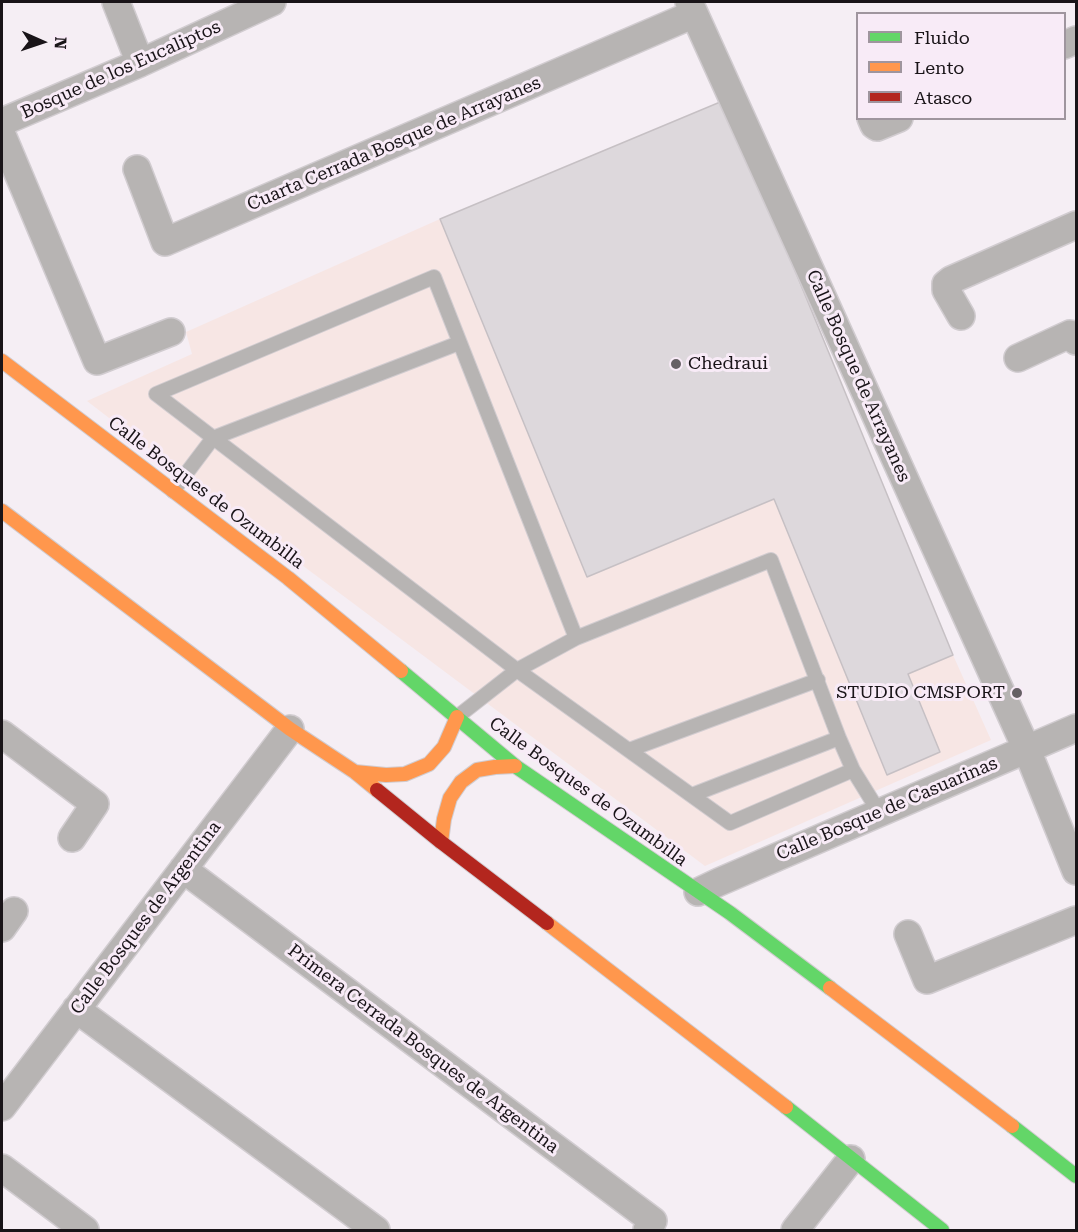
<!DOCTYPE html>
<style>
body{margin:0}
#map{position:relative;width:1078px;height:1232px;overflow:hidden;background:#f5eef4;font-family:"Roboto Serif",serif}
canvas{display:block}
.frame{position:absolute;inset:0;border:3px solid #191418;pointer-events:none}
.legend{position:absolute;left:856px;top:12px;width:210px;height:108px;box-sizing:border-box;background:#f8ebf7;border:2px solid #9f959e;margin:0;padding:8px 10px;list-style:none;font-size:18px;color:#191418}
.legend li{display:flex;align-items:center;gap:12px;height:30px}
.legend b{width:30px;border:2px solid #9f959e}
.north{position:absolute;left:12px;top:12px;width:60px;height:60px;-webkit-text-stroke:4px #f8ebf7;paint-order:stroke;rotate:93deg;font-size:16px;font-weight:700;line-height:24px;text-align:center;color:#191418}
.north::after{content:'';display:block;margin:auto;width:21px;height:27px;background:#191418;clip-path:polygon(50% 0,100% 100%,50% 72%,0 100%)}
</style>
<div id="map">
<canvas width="1078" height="1232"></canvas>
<div class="frame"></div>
<ul class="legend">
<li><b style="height:8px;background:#63d668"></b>Fluido</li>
<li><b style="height:8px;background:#ff974d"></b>Lento</li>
<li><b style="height:8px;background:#b3261e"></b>Atasco</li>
</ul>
<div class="north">N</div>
</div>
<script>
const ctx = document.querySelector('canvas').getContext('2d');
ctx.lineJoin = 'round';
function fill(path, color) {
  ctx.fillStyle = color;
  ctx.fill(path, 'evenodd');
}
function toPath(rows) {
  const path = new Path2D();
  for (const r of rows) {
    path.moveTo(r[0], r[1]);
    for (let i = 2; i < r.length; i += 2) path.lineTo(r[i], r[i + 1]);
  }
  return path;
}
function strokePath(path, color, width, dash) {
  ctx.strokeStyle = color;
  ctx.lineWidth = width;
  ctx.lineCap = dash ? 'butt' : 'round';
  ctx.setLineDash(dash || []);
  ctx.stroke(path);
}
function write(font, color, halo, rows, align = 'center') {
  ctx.font = font + ' "Roboto Serif",serif';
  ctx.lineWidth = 6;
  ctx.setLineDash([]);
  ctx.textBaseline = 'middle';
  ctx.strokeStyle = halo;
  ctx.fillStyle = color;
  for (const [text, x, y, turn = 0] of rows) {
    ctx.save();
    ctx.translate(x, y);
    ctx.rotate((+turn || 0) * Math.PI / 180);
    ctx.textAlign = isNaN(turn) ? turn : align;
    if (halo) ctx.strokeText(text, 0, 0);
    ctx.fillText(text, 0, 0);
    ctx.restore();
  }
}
fill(toPath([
 [725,100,953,655,991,740,705,866,239,518,87,401,192,354,186,332,440,219]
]), '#f7e6e4');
const building = toPath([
 [725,100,953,655,908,674,940,752,887,775,774,499,587,577,440,219,725,100]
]);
fill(building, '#ddd8dc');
strokePath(building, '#c6c0c4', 1.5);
const lane = toPath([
 [173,491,213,438,459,343],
 [576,638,771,560,839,738,853,770,879,812],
 [457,717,517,670,576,638,434,277,156,394,517,670,730,823,853,770],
 [629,750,818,680],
 [692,795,839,738]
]);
const street = toPath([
 [116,2,140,63],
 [689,2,1027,750,1076,871],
 [1064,45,1076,40],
 [871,118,874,125,877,127,899,118],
 [2,122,140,63,272,2],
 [2,135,97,361,171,332],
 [137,169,165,242,694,14],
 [961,316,946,290,946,284,951,280,1076,225],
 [1018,358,1070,334,1074,335,1076,341],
 [2,734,95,804,72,838],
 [183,869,653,1221,647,1230],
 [698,892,719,882,1076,728],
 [2,928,14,911],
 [908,934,927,980,1076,920],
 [76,1009,376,1230],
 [2,1107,290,729],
 [2,1168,85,1230],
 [795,1230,851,1159]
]);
const fast = toPath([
 [401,671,515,766,730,913,830,988],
 [786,1107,942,1230],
 [1012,1126,1076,1176]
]);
const slow = toPath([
 [2,361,288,578,401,671],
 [2,511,290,729,355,772,377,790],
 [355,772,386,775,405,774,429,764,444,747,457,717],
 [441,842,444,819,450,798,461,782,477,770,495,767,515,766],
 [547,923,786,1107],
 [830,988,1012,1126]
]);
const jam = toPath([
 [377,790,441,842,547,923]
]);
strokePath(lane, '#d1ccd0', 16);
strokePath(street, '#d1ccd0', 30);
strokePath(fast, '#d1ccd0', 16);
strokePath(slow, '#d1ccd0', 16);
strokePath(jam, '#d1ccd0', 16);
strokePath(lane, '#b7b4b3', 14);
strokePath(street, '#b7b4b3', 27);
strokePath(fast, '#63d668', 14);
strokePath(slow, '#ff974d', 14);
strokePath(jam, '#b3261e', 14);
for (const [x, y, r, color] of [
 [676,364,6,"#666065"],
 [1017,693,6,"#666065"]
]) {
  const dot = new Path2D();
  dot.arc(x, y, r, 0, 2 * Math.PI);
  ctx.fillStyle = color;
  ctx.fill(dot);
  strokePath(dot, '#f8ebf7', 2);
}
write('18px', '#191418', '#f8ebf7', [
 ["Bosque de los Eucaliptos",121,70,-24],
 ["Cuarta Cerrada Bosque de Arrayanes",394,144,-23],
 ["Calle Bosque de Arrayanes",858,376,66],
 ["Calle Bosques de Ozumbilla",206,493,37],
 ["Calle Bosques de Ozumbilla",588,792,36],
 ["Calle Bosque de Casuarinas",887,809,-23],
 ["Calle Bosques de Argentina",146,918,-53],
 ["Primera Cerrada Bosques de Argentina",423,1049,37]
]);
write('18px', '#191418', '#f8ebf7', [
 ["Chedraui",688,364],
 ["STUDIO CMSPORT",1005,693,"right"]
], 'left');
</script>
